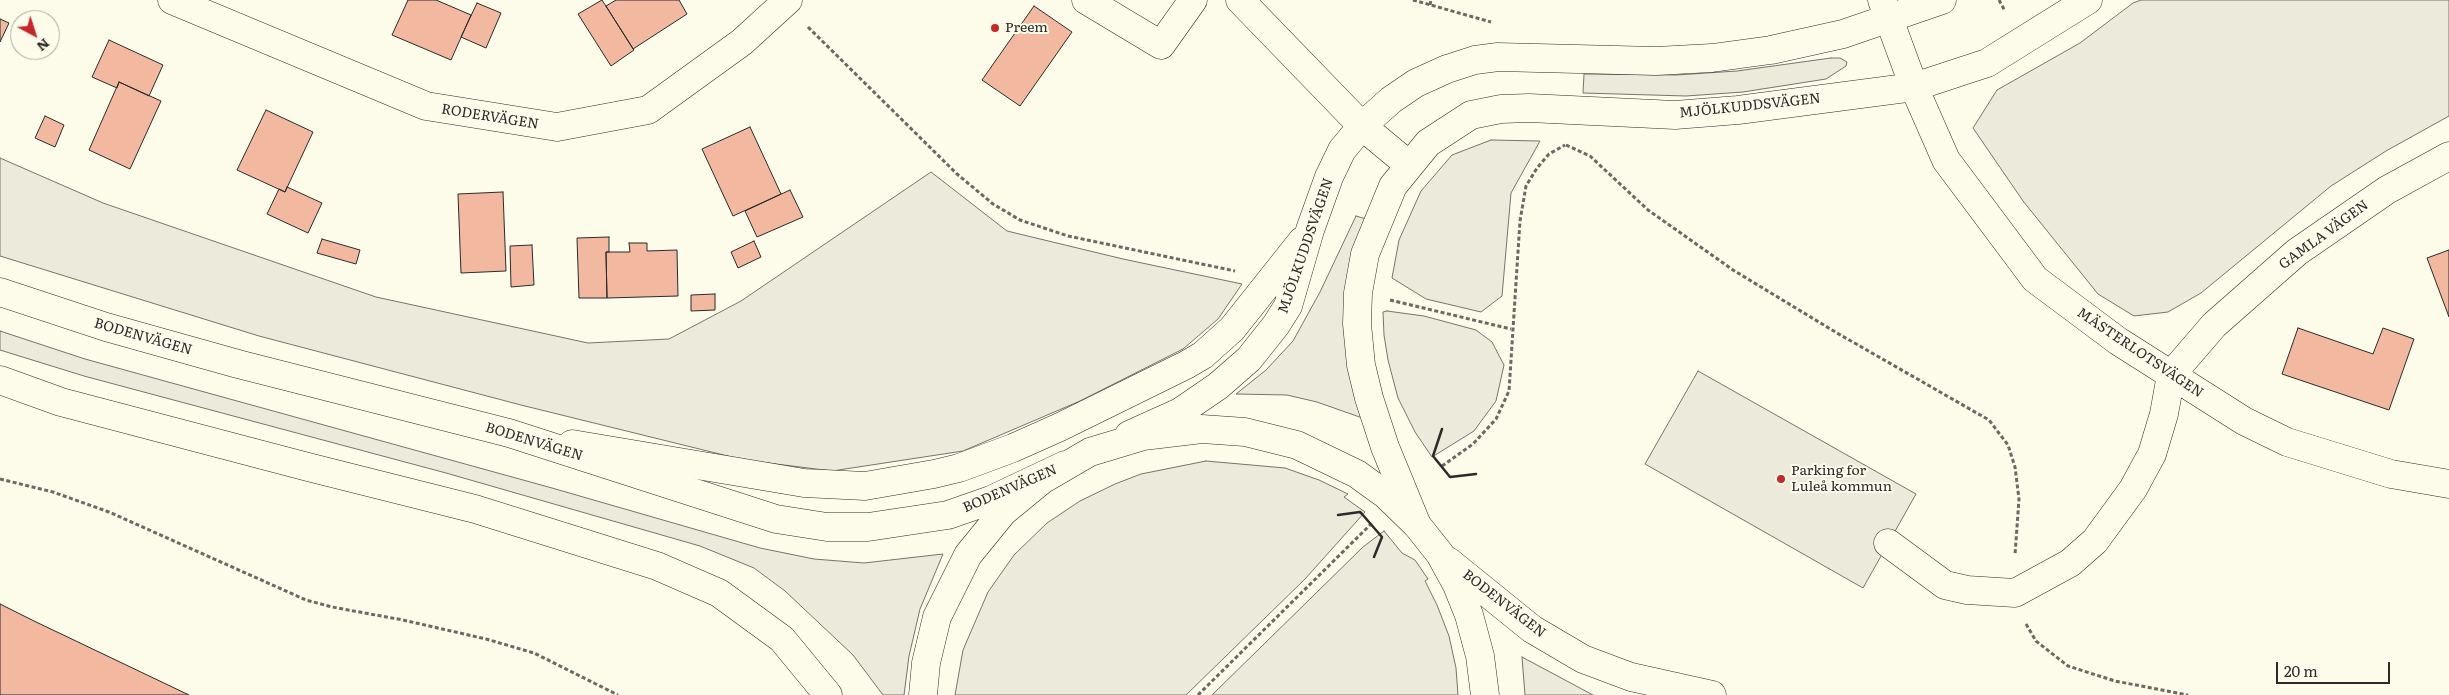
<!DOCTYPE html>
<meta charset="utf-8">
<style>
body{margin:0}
#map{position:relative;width:2449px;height:695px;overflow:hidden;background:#fdfbea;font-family:Literata,serif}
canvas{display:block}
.north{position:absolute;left:10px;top:10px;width:50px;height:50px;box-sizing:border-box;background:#fdfbea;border:1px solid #a9a89e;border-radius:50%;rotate:140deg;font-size:14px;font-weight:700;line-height:20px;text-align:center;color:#2b2b2b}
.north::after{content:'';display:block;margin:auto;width:18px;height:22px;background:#c62828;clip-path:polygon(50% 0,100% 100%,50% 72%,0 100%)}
.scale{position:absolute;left:2276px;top:662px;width:114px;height:22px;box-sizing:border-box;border:2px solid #2b2b2b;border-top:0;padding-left:6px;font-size:15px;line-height:18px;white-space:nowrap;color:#2b2b2b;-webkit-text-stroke:4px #fdfbea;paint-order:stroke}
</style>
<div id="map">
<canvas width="2449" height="695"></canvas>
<div class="north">N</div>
<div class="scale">20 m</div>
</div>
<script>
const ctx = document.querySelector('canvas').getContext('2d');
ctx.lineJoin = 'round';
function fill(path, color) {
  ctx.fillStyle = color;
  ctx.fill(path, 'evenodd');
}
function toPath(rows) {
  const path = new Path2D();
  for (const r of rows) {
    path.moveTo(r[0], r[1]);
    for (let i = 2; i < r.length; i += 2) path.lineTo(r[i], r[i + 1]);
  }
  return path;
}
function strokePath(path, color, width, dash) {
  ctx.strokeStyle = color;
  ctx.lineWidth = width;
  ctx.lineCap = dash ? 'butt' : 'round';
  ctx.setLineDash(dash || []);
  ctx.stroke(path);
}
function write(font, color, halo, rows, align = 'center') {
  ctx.font = font + ' Literata,serif';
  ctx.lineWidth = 4;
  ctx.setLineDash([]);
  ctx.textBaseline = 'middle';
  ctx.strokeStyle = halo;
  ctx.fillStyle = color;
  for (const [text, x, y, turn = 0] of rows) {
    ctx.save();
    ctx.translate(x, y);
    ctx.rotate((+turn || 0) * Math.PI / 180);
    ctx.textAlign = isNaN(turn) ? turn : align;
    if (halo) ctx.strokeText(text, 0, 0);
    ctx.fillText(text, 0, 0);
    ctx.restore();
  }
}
const green = toPath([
 [2141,0,2449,0,2449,116,2386,151,2331,186,2201,293,2168,312,2134,316,2098,294,2023,201,1973,128,1997,90,2080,43,2133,3,2141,0],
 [1831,58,1840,58,1847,62,1846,66,1826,79,1743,92,1686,96,1583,93,1584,74,1676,75,1737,71,1831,58],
 [1491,140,1540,141,1511,193,1502,296,1481,312,1426,299,1392,278,1399,240,1421,191,1452,155,1491,140],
 [0,158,103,203,376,297,588,343,669,339,741,301,931,172,1007,231,1123,259,1242,284,1218,319,1183,349,1080,401,963,451,832,471,744,460,521,405,259,336,0,256,0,158],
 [1356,216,1366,219,1368,420,1317,402,1287,395,1236,394,1266,370,1293,341,1320,292,1356,216],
 [1387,311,1424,316,1476,330,1492,342,1504,365,1496,401,1474,431,1432,457,1415,432,1398,398,1388,360,1384,335,1383,312,1387,311],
 [0,331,85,359,552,488,760,548,814,559,864,563,943,554,920,609,909,656,904,695,883,695,853,655,785,591,754,568,700,546,446,473,84,376,0,350,0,331],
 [1206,461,1285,468,1319,480,1348,494,1344,497,1365,512,1305,579,1186,695,955,695,963,650,988,592,1014,555,1047,523,1080,501,1115,484,1141,474,1206,461],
 [1384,531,1402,553,1415,560,1428,579,1425,581,1437,605,1449,636,1456,668,1458,695,1212,695,1363,547,1384,531],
 [1522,657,1593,695,1525,695,1522,657]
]);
fill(green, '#ecebdb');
strokePath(green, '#74746e', 1);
const parking = toPath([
 [1698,371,1916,494,1863,588,1645,464,1698,371]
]);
fill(parking, '#eceadb');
strokePath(parking, '#74746e', 1);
const building = toPath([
 [408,0,436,0,471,15,451,60,392,35,408,0],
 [602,0,634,50,611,66,578,14,602,0],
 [616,0,679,0,687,14,633,49,606,6,616,0],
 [477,3,501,13,486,48,461,37,477,3],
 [1034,6,1072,32,1020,106,982,80,1034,6],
 [0,19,9,23,0,42,0,19],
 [109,40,163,65,149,96,119,82,117,88,92,77,109,40],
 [119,82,161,101,130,169,89,150,119,82],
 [266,110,313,132,285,192,237,170,266,110],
 [45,116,64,125,55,147,35,138,45,116],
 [750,127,781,194,733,216,702,149,750,127],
 [287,187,322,203,308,233,267,214,279,189,285,192,287,187],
 [790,190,803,217,757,237,745,211,790,190],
 [503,192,506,271,461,273,458,194,503,192],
 [609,237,609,252,606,252,607,298,579,298,577,238,609,237],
 [322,239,360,250,356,264,317,253,322,239],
 [754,241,761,257,738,268,731,252,754,241],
 [629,243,647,243,647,251,677,250,678,296,607,298,606,252,630,252,629,243],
 [532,245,534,285,511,287,510,246,532,245],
 [2449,250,2449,317,2427,258,2449,250],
 [715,294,715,310,691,311,691,295,715,294],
 [2298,328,2373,354,2383,328,2414,339,2389,410,2282,374,2298,328],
 [0,604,34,621,189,695,0,695,0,604]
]);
fill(building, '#f2b8a0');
strokePath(building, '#2b2b2b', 1);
const minor = toPath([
 [172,0,426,106,557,127,648,110,742,42,788,0],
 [1086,0,1161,45,1193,0],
 [1240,0,1362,126,1409,165],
 [1882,0,1914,87,1946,160,2035,279,2118,341,2244,421,2287,442,2391,474,2449,484],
 [2171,375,2214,325,2297,252,2387,190,2449,156],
 [1129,435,1180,412,1218,386,1249,359,1276,325,1288,306,1310,230,1329,177,1342,150,1362,126,1391,100,1416,83,1447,69,1475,60,1498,57,1656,61,1712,58,1771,50,1843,34,1942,0],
 [572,444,804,483,865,486,934,474,959,468,1013,448,1060,427,1186,365,1203,355,1232,329,1302,241],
 [1417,525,1385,447,1369,398,1361,365,1357,324,1358,293,1365,254,1393,186,1428,143,1471,115,1501,109,1529,108,1675,115,1738,110,1914,87,1987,63,2088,0],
 [1888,543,1945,585,1967,590,2015,593,2070,563,2095,541,2133,489,2152,454,2164,414,2171,375]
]);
const major = toPath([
 [0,292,106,327,238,364,509,433,776,519,827,527,868,527,948,515,991,500,1065,465],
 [0,380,61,402,308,467,475,509,657,566,719,593,782,639,828,695],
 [1448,561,1532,629,1583,659,1631,677,1712,695],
 [923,695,926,663,937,617,968,555,1003,512,1042,480,1090,452,1143,436,1202,429,1245,432,1297,445,1357,474,1386,495,1417,525,1440,554,1457,585,1469,615,1480,656,1485,695]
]);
strokePath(minor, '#2b2b2b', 29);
strokePath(major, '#2b2b2b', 29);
strokePath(toPath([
 [1413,0,1491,22],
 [1999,0,2005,11],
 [1430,5,1431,0],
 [808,27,957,174,993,204,1020,220,1068,236,1235,271],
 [1566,145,1590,156,1648,210,1733,270,1837,333,1989,420,2008,445,2015,467,2019,499,2015,555],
 [1390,300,1511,329],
 [1442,466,1473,444,1496,419,1509,391,1520,221,1526,186,1537,168,1549,154,1565,145],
 [0,479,53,492,109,512,306,600,332,607,403,620,486,639,534,653,618,695],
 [2026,624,2036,641,2068,666,2115,681,2188,695],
 [1198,695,1370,525]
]), '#6a6964', 3, [4, 2.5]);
strokePath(minor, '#fdfbea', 28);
strokePath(major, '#fdfbea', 28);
strokePath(toPath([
 [1442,429,1433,456,1450,477,1476,474],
 [1338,515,1360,512,1362,514,1382,537,1374,557]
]), '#2b2b2b', 2.5);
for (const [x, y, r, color] of [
 [995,28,5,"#c62828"],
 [1781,479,5,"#c62828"]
]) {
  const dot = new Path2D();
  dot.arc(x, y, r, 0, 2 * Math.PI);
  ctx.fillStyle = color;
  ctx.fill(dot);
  strokePath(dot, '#fdfbea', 2);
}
write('14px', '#2b2b2b', '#fdfbea', [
 ["Preem",1005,28],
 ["Parking for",1791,471],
 ["Luleå kommun",1791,487]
], 'left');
write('14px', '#2b2b2b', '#fdfbea', [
 ["MJÖLKUDDSVÄGEN",1750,106,-6],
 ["RODERVÄGEN",490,117,9],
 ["GAMLA VÄGEN",2324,235,-36],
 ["MJÖLKUDDSVÄGEN",1306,246,-71],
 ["BODENVÄGEN",143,337,16],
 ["MÄSTERLOTSVÄGEN",2140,353,34],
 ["BODENVÄGEN",534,442,17],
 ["BODENVÄGEN",1010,489,-23],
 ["BODENVÄGEN",1504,604,38]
]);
</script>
